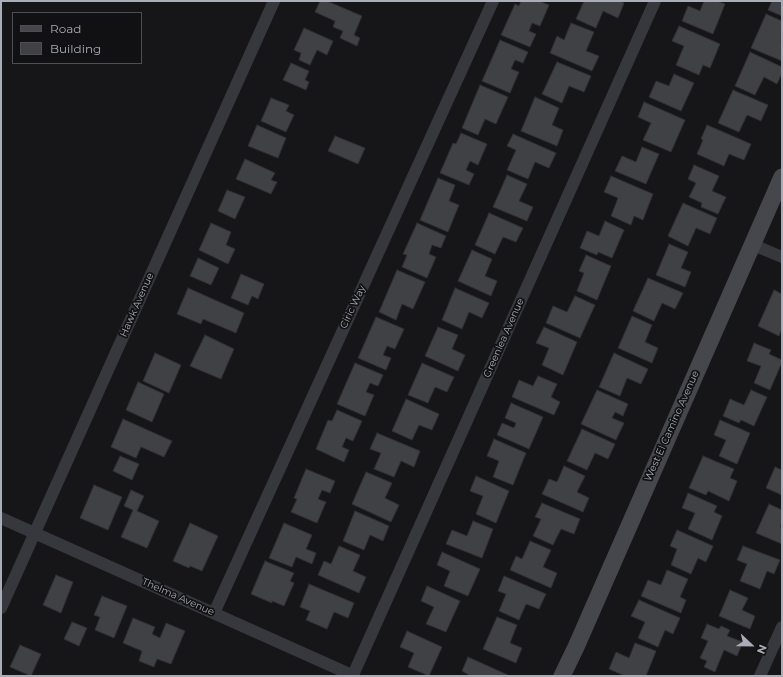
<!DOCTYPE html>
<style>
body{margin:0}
#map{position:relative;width:783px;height:677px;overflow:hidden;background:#161618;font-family:Montserrat,sans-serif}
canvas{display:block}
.frame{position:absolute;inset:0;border:2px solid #a8adb8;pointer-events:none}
.legend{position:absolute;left:12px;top:12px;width:130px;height:52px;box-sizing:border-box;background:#111113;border:1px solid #4d4f55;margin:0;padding:5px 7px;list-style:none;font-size:12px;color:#a8adb8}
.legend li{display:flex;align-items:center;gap:8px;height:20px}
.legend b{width:20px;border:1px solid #4d4f55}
.north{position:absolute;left:731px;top:625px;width:40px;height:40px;-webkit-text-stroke:3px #111113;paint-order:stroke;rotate:112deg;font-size:11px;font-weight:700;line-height:16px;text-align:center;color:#a8adb8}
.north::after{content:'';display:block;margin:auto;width:14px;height:18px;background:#a8adb8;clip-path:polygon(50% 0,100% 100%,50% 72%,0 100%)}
</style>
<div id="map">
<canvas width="783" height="677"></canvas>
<div class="frame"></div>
<ul class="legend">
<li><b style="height:5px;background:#45474d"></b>Road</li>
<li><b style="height:11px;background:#404145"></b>Building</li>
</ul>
<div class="north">N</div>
</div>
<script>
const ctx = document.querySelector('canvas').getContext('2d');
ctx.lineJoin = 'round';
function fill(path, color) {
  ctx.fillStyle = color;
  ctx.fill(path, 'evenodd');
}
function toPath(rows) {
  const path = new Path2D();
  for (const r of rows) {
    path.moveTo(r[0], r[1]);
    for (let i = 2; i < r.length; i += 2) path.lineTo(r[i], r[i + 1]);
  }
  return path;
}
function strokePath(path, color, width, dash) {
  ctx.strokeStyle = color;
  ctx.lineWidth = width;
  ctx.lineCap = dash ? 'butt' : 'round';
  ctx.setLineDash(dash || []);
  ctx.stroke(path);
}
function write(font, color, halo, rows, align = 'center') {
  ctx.font = font + ' Montserrat,sans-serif';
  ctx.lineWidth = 3.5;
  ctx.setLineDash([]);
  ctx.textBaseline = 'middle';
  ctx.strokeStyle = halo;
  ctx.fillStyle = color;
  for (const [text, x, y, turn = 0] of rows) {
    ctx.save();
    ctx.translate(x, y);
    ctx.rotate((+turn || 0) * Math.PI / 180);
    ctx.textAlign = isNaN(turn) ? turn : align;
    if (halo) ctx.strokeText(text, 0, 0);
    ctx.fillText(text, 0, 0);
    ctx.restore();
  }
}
const building = toPath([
 [320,1,327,1,362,16,354,35,360,38,357,46,340,38,343,31,333,27,335,21,315,12,320,1],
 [521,1,539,1,549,5,540,26,532,23,529,31,536,34,530,47,501,35,515,4,519,6,521,1],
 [584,1,620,1,624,3,618,18,603,11,596,28,576,19,584,1],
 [704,1,717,1,725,4,713,34,682,21,688,6,700,11,704,1],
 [772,1,782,1,782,16,768,10,772,1],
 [766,14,782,21,781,43,782,44,782,61,751,48,766,14],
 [571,23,594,32,586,51,599,56,592,71,550,53,557,36,564,40,571,23],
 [679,26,720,44,710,68,703,65,699,75,676,65,684,46,672,41,679,26],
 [304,28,333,41,327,55,317,50,310,65,299,60,301,53,294,50,304,28],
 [500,40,528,52,523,63,515,60,511,69,519,72,510,93,482,81,500,40],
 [750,52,782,67,782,73,777,84,764,77,755,95,735,86,750,52],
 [557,62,591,76,584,92,569,86,562,103,542,94,557,62],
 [291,63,309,71,305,80,309,82,306,90,283,80,291,63],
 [674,74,694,83,681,111,649,97,656,81,669,86,674,74],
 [480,85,508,97,496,124,485,119,478,135,462,128,480,85],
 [733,90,768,105,761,121,747,115,739,132,718,123,733,90],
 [535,97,559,108,552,125,563,130,557,146,521,131,535,97],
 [271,98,289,105,286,111,294,115,286,132,261,121,271,98],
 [644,102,685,120,671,152,643,140,651,123,638,117,644,102],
 [257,125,286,138,278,158,248,146,257,125],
 [707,125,751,144,744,160,729,154,724,166,697,154,703,140,701,139,707,125],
 [461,133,487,144,478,165,470,161,466,170,474,174,469,185,440,173,453,143,456,144,461,133],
 [513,134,556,153,549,168,535,162,528,179,507,170,516,150,507,146,513,134],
 [335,136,365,148,358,164,328,151,335,136],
 [642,147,659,154,646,184,615,171,622,156,636,162,642,147],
 [245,159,275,173,271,180,277,182,271,194,236,179,245,159],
 [694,165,719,176,712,191,726,197,718,214,701,207,702,203,689,197,696,183,688,179,694,165],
 [507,175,527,184,519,201,533,207,527,221,493,207,507,175],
 [611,176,653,194,643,220,634,216,631,225,611,216,618,198,604,192,611,176],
 [438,178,455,185,449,201,459,205,448,232,420,220,438,178],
 [227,190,245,197,235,219,218,211,227,190],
 [683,203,717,218,710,234,696,228,688,246,668,236,683,203],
 [489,213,523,228,516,242,503,237,495,254,475,245,489,213],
 [605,221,624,230,612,258,598,252,597,255,580,248,587,231,599,236,605,221],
 [211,223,231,232,226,245,235,249,228,264,199,250,211,223],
 [417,223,446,236,441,248,432,245,429,254,436,257,427,278,402,267,407,255,403,254,417,223],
 [669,244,688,252,681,268,691,272,685,287,656,275,669,244],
 [472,250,492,259,485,276,497,281,491,296,458,281,472,250],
 [586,255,611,266,597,300,577,291,584,273,579,271,586,255],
 [198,258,219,268,211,285,190,276,198,258],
 [397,270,425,282,413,309,402,304,396,320,379,312,397,270],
 [241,274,264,284,258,299,252,296,248,305,231,298,241,274],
 [648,278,683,293,675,309,662,303,654,321,633,311,648,278],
 [188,288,244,313,236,333,203,319,201,324,177,314,188,288],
 [455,288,489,303,482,318,469,312,462,329,442,320,455,288],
 [774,290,782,294,782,328,779,336,758,326,774,290],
 [575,296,595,305,580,338,546,323,553,306,567,312,575,296],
 [632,316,652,325,645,342,658,348,652,363,618,348,632,316],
 [376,317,404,329,395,349,387,346,383,355,391,358,386,370,358,358,376,317],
 [438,327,458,335,452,349,465,355,458,371,425,356,438,327],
 [544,327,577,342,563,375,542,365,549,348,536,343,544,327],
 [205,335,234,349,221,379,190,366,205,335],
 [754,343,771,350,769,354,782,360,782,362,770,390,754,383,761,366,747,361,754,343],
 [155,353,181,365,169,393,143,381,155,353],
 [614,353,648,369,641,384,627,378,620,396,599,387,614,353],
 [355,363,383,375,378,386,370,383,366,392,374,395,365,416,337,404,355,363],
 [422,363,454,377,447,392,435,387,428,403,408,395,422,363],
 [538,376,557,384,551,397,560,402,554,415,512,397,519,380,533,386,538,376],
 [138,382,164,394,152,422,126,410,138,382],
 [597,390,628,404,623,416,615,412,612,418,624,423,616,440,581,424,597,390],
 [751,390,767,397,754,426,741,420,739,423,723,416,730,399,744,405,751,390],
 [406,399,439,414,432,430,419,425,412,440,392,431,406,399],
 [511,403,543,417,529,449,497,435,502,423,514,428,516,423,505,418,511,403],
 [337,410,362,421,353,441,346,438,342,447,349,450,344,462,316,449,328,420,332,421,337,410],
 [123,419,172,441,164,457,141,447,136,458,111,447,123,419],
 [720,420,750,433,737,464,719,456,726,440,714,435,720,420],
 [582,429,615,444,608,459,595,453,587,470,567,461,582,429],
 [377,433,420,451,414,467,401,461,394,477,374,469,381,453,370,449,377,433],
 [494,439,526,453,513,485,493,477,499,461,487,456,494,439],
 [120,456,139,464,132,480,113,471,120,456],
 [703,456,734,469,730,478,737,481,729,501,708,491,706,495,689,488,703,456],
 [564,466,585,476,577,492,589,498,583,512,542,494,549,479,557,482,564,466],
 [775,467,782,470,782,495,766,488,775,467],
 [306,469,335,481,330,493,322,490,318,499,326,502,317,523,291,512,297,499,294,498,306,469],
 [366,472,392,483,385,498,399,505,391,522,352,504,366,472],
 [476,476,509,491,496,523,476,514,483,496,470,491,476,476],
 [94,485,122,497,108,530,80,518,94,485],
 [131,490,144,496,137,511,159,521,147,548,121,537,133,510,124,506,131,490],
 [688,493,717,506,714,512,722,516,712,540,688,529,695,513,682,508,688,493],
 [542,503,580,519,574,534,561,529,553,545,533,536,541,519,535,517,542,503],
 [769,504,782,510,782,522,780,527,782,528,782,544,756,533,769,504],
 [355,511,389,526,383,541,370,535,364,550,343,541,355,511],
 [473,521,493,529,482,558,446,544,452,530,467,536,473,521],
 [190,523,218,536,202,571,190,566,189,568,173,561,190,523],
 [284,523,312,535,306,549,316,553,312,564,296,557,292,567,269,558,284,523],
 [677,530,713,546,706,562,698,558,691,574,671,565,677,549,670,546,677,530],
 [530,541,551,550,543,567,557,573,551,588,510,570,516,556,522,559,530,541],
 [339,546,360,555,353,571,366,577,359,593,318,575,324,561,331,564,339,546],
 [743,546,780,560,774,574,767,571,760,589,740,581,747,564,737,560,743,546],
 [442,552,480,569,468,596,444,586,450,571,437,565,442,552],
 [265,561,294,573,290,581,294,583,284,606,272,601,272,603,251,594,265,561],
 [667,570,688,579,680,597,686,600,681,613,641,596,648,580,661,585,667,570],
 [56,575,73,582,61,613,43,605,56,575],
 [504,576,546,594,539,609,526,604,519,620,499,611,506,594,498,591,504,576],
 [309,584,354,603,348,618,334,612,327,629,306,620,310,611,300,607,309,584],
 [427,586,460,601,446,632,426,624,434,607,421,601,427,586],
 [730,590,748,598,742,610,755,616,750,629,719,616,730,590],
 [102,596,127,606,114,638,95,630,100,617,94,615,102,596],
 [639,600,680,618,673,634,665,630,658,647,638,638,645,622,631,616,639,600],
 [497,617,517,625,510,643,522,648,516,663,483,649,497,617],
 [133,618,155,627,152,634,160,638,166,623,185,631,171,664,157,659,154,667,139,661,142,651,123,643,133,618],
 [72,622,87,628,79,646,64,639,72,622],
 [707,624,719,629,721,626,730,630,727,636,743,642,737,656,724,650,715,672,704,667,707,661,700,658,708,641,701,638,707,624],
 [407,631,442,647,429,676,408,667,414,653,400,647,407,631],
 [635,643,656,651,646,676,625,676,609,669,616,652,629,658,635,643],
 [20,645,41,654,31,676,10,667,20,645],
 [468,657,508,675,508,676,468,676,469,675,462,671,468,657]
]);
fill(building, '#404145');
strokePath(building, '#303034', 1);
strokePath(toPath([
 [751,244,782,257],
 [1,518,354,676],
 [1,608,274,1],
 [214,613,493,1],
 [353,675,655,1],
 [760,676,782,627]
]), '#37383d', 12);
strokePath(toPath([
 [562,676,576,647,782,177]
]), '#45474d', 17);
write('10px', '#a8adb8', '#111113', [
 ["Hawk Avenue",137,305,-66],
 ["Ciric Way",353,307,-65],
 ["Greenlea Avenue",504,338,-66],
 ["West El Camino Avenue",672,426,-66],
 ["Thelma Avenue",178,597,24]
]);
</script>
